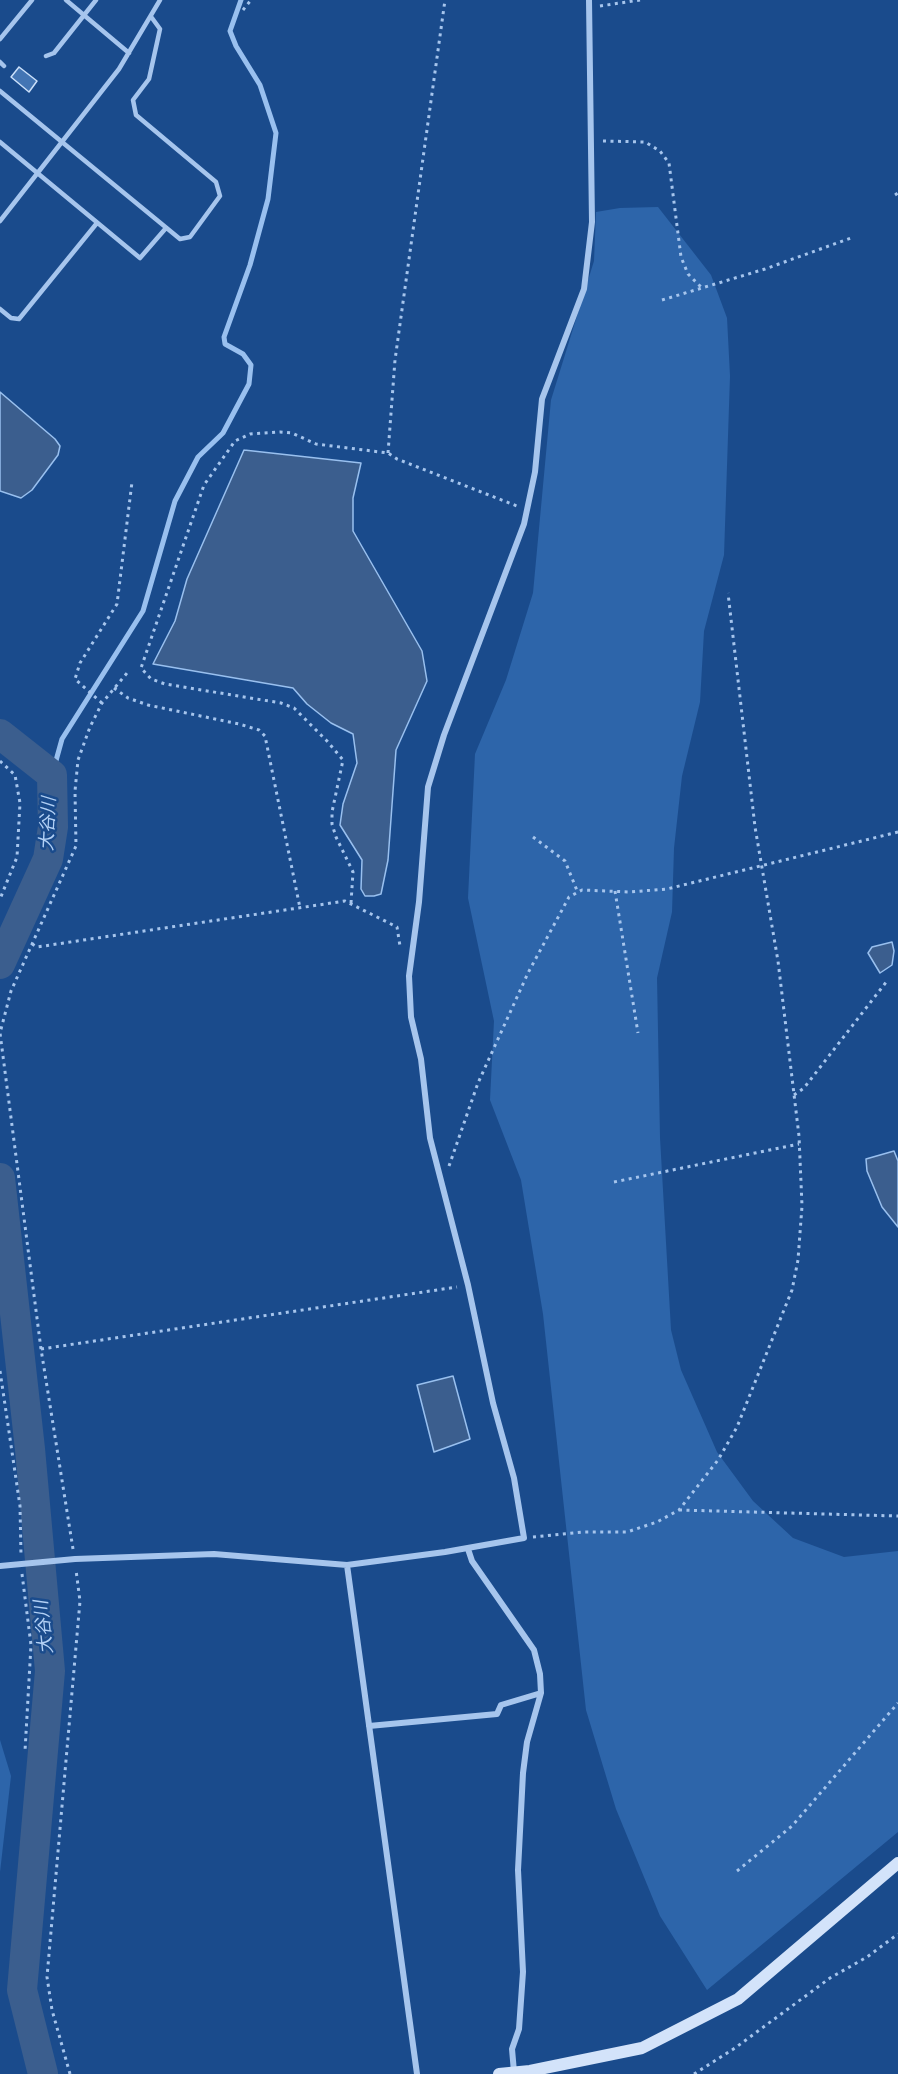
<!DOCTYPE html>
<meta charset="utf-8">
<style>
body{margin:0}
canvas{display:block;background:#1a4b8c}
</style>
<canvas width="898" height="2074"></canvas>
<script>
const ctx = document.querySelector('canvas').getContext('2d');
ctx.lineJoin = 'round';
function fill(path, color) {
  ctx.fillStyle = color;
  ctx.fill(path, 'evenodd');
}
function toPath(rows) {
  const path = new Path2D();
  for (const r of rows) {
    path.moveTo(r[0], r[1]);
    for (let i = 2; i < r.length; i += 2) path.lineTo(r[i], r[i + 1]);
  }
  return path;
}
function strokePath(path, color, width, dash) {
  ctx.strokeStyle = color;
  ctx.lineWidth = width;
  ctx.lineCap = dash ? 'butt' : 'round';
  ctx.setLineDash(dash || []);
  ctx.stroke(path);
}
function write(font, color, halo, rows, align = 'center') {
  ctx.font = font + ' Overpass,"Noto Sans JP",sans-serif';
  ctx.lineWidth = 5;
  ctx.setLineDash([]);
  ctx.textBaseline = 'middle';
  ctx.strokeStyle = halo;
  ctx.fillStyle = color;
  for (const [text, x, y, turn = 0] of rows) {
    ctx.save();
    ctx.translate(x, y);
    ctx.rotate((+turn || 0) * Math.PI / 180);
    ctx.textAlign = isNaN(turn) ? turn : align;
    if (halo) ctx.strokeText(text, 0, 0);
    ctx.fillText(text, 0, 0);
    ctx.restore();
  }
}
fill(toPath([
 [658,207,711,275,727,318,730,376,724,555,704,631,700,702,682,776,674,848,672,912,657,978,660,1138,671,1330,681,1370,717,1452,753,1501,793,1538,844,1557,898,1551,898,1832,707,1990,660,1916,616,1809,586,1710,543,1314,521,1180,490,1100,494,1021,468,898,475,754,506,680,533,593,551,400,594,261,596,212,620,208],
 [0,1740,11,1776,0,1872]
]), '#2d65aa');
const water = toPath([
 [0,392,55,439,60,446,58,455,32,490,21,498,0,491,0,392],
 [244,450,361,463,353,498,353,531,422,651,427,681,396,750,388,860,381,894,374,896,365,896,361,889,362,860,340,825,343,804,357,763,353,734,331,723,307,704,293,688,153,664,175,621,187,579,244,450],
 [892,942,894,951,892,965,880,973,868,953,872,947,892,942],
 [894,1151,898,1161,898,1227,882,1207,867,1171,866,1159,894,1151],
 [453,1376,470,1439,434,1452,417,1385,453,1376]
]);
fill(water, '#3b5e8e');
strokePath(water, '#99c0ef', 1.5);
strokePath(toPath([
 [52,775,62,739,143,611,175,501,198,457,223,433,249,384,251,365,243,354,225,344,224,337,250,265,268,199,276,133,260,85,236,46,230,31,241,0]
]), '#99c0ef', 5);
strokePath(toPath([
 [0,734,52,775,53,827,48,859,0,964],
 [0,1178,30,1449,50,1671,22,1990,43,2074]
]), '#3b5e8e', 30);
const building = toPath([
 [19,67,37,81,29,92,11,77,19,67]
]);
fill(building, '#4375b4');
strokePath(building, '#cbe0fa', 1.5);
strokePath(toPath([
 [600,6,640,0],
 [243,10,251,0],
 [603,141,645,142,660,151,669,163,681,257,688,274,702,288],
 [895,195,898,193],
 [662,300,765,269,851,238],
 [388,453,395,360,445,0],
 [114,688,128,698,148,705,239,724,259,730,265,736,300,908],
 [102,703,75,679,80,663,117,604,132,482],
 [0,761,15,775,20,803,17,857,0,899],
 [533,837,565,861,578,893],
 [615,891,638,1033],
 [351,903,353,872,336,837,332,824,332,812,343,760,327,741,294,708,281,703,165,684,151,679,141,668,204,485,235,441,250,434,280,432,292,433,316,444,388,453,397,459,517,506],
 [32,944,37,947,345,901,397,927,400,946],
 [794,1095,804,1088,887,981],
 [449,1166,478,1083,528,973,569,897,582,890,630,892,667,889,898,832],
 [614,1182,799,1144],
 [41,1349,457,1287],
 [0,1371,20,1506,21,1555],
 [679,1510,898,1516],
 [533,1537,584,1532,627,1532,657,1522,679,1510,718,1460,737,1427,792,1290,798,1260,802,1206,799,1136,778,961,755,827,728,593],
 [73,1549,41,1349,0,1033,11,991,76,846,75,791,78,760,90,727,102,703,127,673],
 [22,1574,31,1645,25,1751],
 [737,1871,792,1826,898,1703],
 [70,2074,52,2010,47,1977,80,1601,76,1570],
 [694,2074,735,2048,830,1978,867,1957,898,1934]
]), '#a6c5ed', 3, [3, 4.5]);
strokePath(toPath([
 [66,0,129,53],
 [0,39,32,0],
 [46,56,54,53,96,0],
 [0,62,4,66],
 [0,91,180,239,190,237,220,196,216,182,136,115,133,100,149,79,160,29,152,18],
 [0,142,140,258,166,228],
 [0,221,119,69,160,0],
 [0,309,11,318,19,319,97,223]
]), '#a6c5ed', 4.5);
strokePath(toPath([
 [468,1549,472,1561,534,1650,540,1674,541,1693,527,1742,523,1773,518,1870,523,1972,519,2029,512,2049,514,2072],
 [347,1565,417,2074],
 [0,1566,75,1559,214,1554,347,1565,445,1552,524,1538,514,1478,493,1403,468,1285,430,1138,421,1059,411,1017,409,976,419,902,428,787,444,735,524,524,535,472,542,399,584,289,592,222,589,0],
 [369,1726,497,1714,501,1705,541,1693]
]), '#a6c5ed', 6);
strokePath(toPath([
 [499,2074,530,2071,642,2048,738,1999,898,1863]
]), '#d3e3fa', 12);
write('italic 18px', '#b2d0f5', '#1a4b8c', [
 ["大谷川",50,824,-87],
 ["大谷川",46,1627,-96]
]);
</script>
